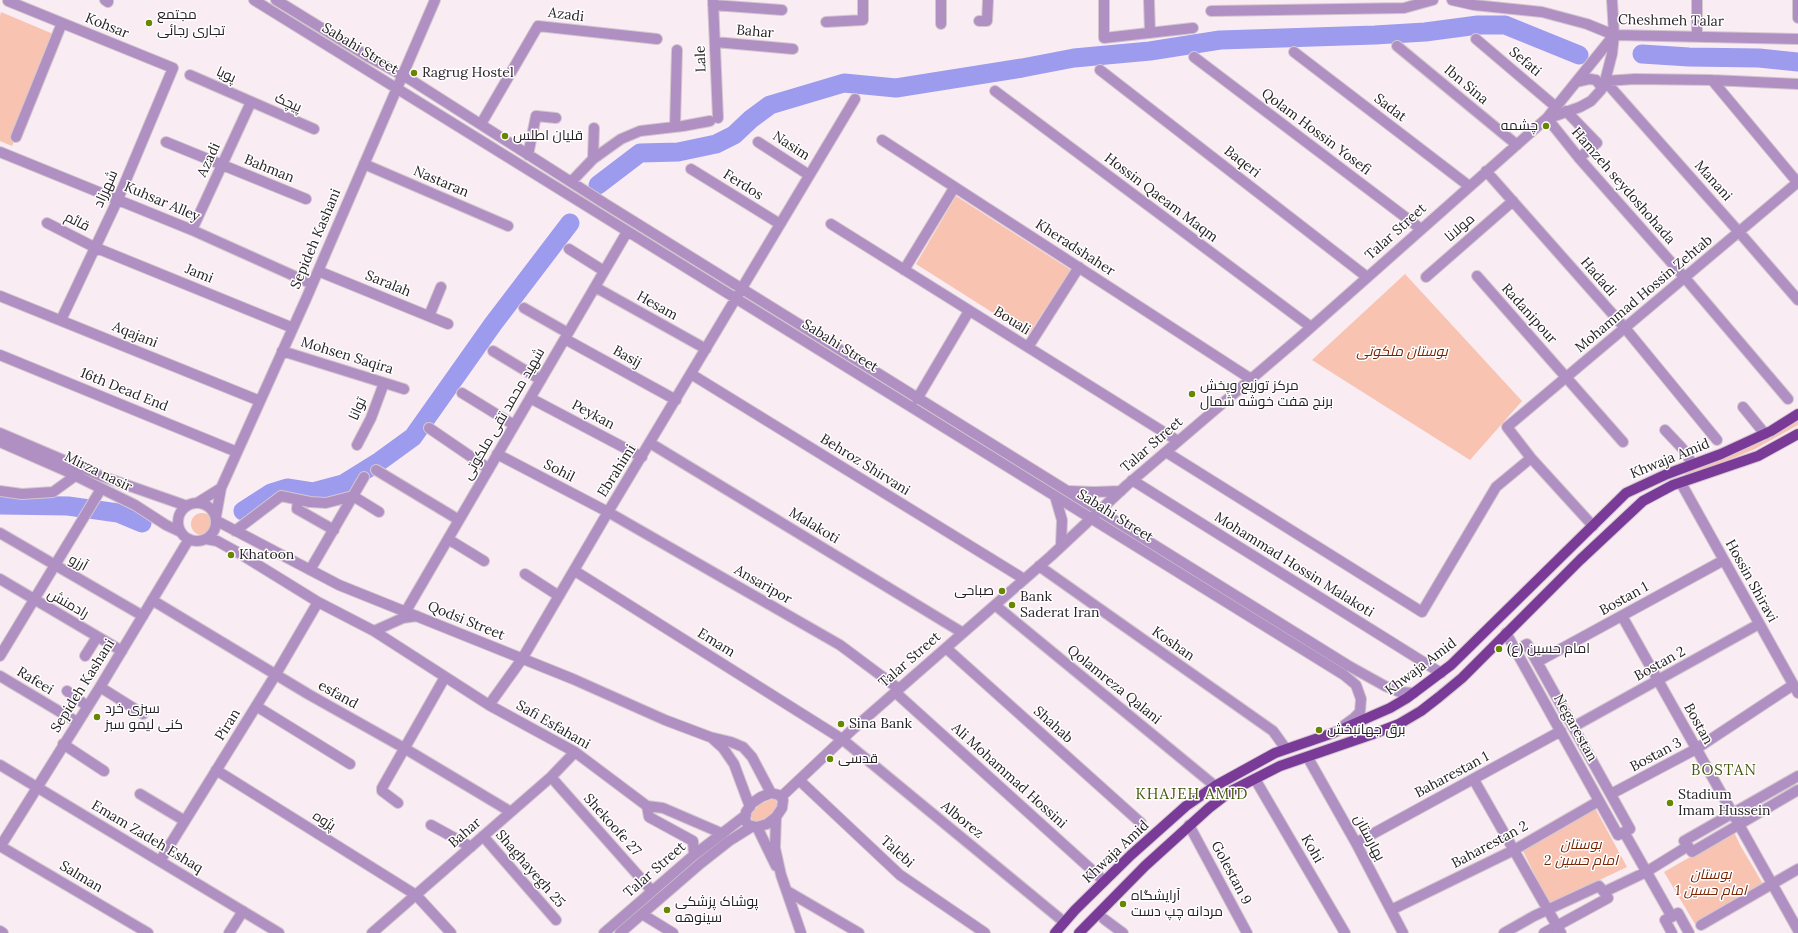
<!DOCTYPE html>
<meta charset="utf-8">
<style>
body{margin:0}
canvas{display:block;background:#f9ecf3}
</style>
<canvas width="1798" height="933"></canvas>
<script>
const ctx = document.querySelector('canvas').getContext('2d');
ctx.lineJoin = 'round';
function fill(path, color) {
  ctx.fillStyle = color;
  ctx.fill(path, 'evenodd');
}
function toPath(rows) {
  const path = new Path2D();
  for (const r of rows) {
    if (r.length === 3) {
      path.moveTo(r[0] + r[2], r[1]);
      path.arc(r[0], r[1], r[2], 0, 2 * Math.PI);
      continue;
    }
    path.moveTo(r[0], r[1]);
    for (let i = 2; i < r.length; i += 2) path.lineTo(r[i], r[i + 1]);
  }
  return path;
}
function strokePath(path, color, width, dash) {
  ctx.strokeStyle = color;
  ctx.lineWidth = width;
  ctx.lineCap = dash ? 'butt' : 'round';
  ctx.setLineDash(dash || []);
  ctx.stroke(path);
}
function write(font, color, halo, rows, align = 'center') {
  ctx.font = font + ' Lora,Cairo,serif';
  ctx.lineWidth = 3;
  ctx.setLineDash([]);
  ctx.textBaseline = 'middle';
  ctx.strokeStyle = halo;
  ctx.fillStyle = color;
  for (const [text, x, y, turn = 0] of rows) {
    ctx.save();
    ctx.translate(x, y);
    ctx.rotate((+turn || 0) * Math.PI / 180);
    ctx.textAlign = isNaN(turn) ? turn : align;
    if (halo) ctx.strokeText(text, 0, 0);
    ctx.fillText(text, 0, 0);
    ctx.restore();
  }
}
fill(toPath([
 [1,12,58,36,12,146,0,141,0,16],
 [956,196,1071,270,1028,335,916,264],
 [1405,274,1522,401,1470,460,1312,360],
 [1798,419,1798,425,1755,449,1716,465,1685,475,1683,470],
 [202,524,11],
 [774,798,779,806,771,815,761,821,753,821,750,816,758,805],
 [1595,808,1627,867,1549,904,1523,851],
 [1734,832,1740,845,1766,889,1698,929,1664,872]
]), '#f9c3b1');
strokePath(toPath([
 [1642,54,1689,57,1759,58,1798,62],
 [598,185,640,153,678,152,716,144,734,135,751,119,770,105,844,83,896,88,1022,68,1074,58,1150,51,1220,40,1375,35,1425,32,1478,25,1505,25,1579,55],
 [0,505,68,506,118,513,142,523],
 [243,511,271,493,287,488,313,492,343,484,380,461,413,437,493,324,570,223]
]), '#9d9bee', 19);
const minor = toPath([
 [105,0,108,2,108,0],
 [254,0,1344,675,1356,685,1361,699,1360,712,1354,718,1343,726],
 [276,0,367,56,411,80,604,203,1349,666,1385,686,1400,692,1414,693],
 [713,0,718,118],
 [1104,0,1104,38,1193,28],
 [1149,0,1150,33],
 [1452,0,1474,5,1542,12,1587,24,1614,35,1798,39],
 [1798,0,1798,18],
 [8,1,173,68,118,199,61,320],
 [713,5,782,10],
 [1211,11,1404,8,1433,0],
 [979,21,987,21,988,0],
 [826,22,863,20,863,0],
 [941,24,941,0],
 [1697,35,1697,0],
 [1476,39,1556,107],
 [715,42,793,49],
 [1397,46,1517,145],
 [1294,52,1469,186],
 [1194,57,1421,229],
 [1100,70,1367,277],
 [190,75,314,129],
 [1712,80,1798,183],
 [1605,81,1739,232,1798,300],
 [1605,81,1635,79,1712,80,1798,84],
 [1577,82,1590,79,1596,80,1600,85,1601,90],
 [995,91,1311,327],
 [1566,111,1597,143,1579,158],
 [1547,118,1579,158,1685,278,1788,399],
 [1549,118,1580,107,1591,101,1601,90,1605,81,1612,54,1614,35,1612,0],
 [481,124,538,26,657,39],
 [675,127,677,50],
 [16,137,62,23],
 [882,140,1251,379],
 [166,142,306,199],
 [758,142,809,175],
 [0,152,192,230,312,284],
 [528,155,536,116,556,118],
 [593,159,594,128],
 [364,164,508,226],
 [691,169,780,224],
 [1486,171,1625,328,1717,440],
 [571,182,593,159,621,139,640,131,683,126,710,121],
 [47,223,94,247,293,328],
 [831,224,1178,441],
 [192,230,251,102],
 [569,249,604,271],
 [904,270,954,188],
 [318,271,448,324],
 [1477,276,1623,442],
 [1426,277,1513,201],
 [595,287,706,349],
 [0,296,260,401],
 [524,308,568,333],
 [429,316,441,287],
 [565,339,676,400],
 [1028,347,1079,267],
 [282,351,404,389],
 [493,351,541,380],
 [0,355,237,452],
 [691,374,1024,579],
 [462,393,514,425],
 [530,398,642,457],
 [917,399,969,311],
 [1743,407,1765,434],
 [429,428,489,469],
 [1665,430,1682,448,1692,463],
 [0,433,101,476,187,506],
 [0,442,66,471,135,505,166,525,181,532],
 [650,443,963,633],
 [357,445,371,418,384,383],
 [1166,452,1422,612,1496,487,1531,458],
 [497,454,608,512,840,645,899,689],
 [376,470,459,520],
 [1132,480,1441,673],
 [1681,483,1798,693],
 [0,491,22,494,53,492,75,476],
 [1069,491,1094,492,1121,491],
 [1055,496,1062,520,1061,546],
 [298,500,297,509,334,530],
 [197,522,19],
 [197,503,221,488],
 [216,516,221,488,306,299,435,0],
 [217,521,339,585,573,679,665,720,710,737,731,742,743,747,752,757,771,793],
 [1593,526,1531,458,1507,427,1798,182],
 [235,531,281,496,310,502,326,503,353,496,379,512],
 [0,533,143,616],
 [206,539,217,541,237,552,318,602,374,631,489,705,575,752,647,806,663,808,721,833],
 [448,539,484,561],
 [1039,566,1273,731,1286,749],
 [310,570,364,477],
 [575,571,842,739,1064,922],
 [525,574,559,596],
 [0,579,122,651],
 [152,600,308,694,404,748,511,812],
 [995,605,1215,786],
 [406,611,627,232],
 [1622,616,1798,930],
 [374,631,403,618,417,616],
 [1506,633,1618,835,1630,829,1527,644,1516,650],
 [946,648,1141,823],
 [0,656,101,489],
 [85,656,97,637],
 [1537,662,1724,560],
 [0,676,77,722],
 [100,687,143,714],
 [67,691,87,706],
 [895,692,1104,881],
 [489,705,522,659,608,512,855,99],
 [256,706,350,764],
 [1573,727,1759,624],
 [713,739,723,748,734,764,750,807],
 [63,744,104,771],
 [1308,758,1356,843,1403,933],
 [0,765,279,933],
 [216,770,416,895,451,933],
 [551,777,652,891],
 [1255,779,1345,933],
 [799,780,900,875,985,933],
 [1474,780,1561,933],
 [771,793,779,795,783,800,782,808,776,817,767,824,757,827,749,826,745,820,746,812,752,803,761,797,771,793],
 [140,794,185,821],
 [1611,794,1696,749,1793,685],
 [781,797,852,730,1051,556,1127,485,1299,338,1547,118,1614,35],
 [398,803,382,791,382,788,445,677],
 [647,806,649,817,693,841,694,855],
 [776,817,775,848,781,875,801,933],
 [431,825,471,847],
 [1189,825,1247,933],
 [757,827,776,866],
 [1624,832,1672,917],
 [483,836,556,920],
 [1356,843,1561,731],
 [0,846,148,933],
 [1688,846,1692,852,1798,790],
 [0,847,100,687,189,539],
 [160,861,276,674,318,602],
 [787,891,859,933],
 [1391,910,1514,850,1599,801],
 [642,914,673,933],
 [1104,919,1123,933],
 [1701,925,1798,869],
 [0,931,3,933],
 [229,933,243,911],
 [372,933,551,777,575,752],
 [604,933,694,855,746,815],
 [620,933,701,863,729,841,753,826],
 [1504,933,1534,916,1599,886,1604,892],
 [1544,933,1608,898,1604,892,1646,872,1688,846,1684,841,1798,776],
 [1672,933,1665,920,1678,913,1689,933]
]);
const major = toPath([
 [1055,933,1075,910,1131,855,1186,806,1215,786,1275,753,1333,733,1390,708,1407,698,1451,665,1626,493,1667,474,1721,454,1771,431,1798,414],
 [1079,933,1145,866,1209,808,1231,791,1280,766,1373,734,1399,724,1421,711,1439,697,1462,678,1580,560,1643,501,1673,485,1758,456,1798,434]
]);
strokePath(minor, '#d3c7ce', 12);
strokePath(major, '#d3c7ce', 12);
strokePath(minor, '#b090c3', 10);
strokePath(major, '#793b97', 10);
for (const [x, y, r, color] of [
 [149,23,4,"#688701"],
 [414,73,4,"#688701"],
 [1546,126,4,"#688701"],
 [505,136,4,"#688701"],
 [1192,394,4,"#688701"],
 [231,555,4,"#688701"],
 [1002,591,4,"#688701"],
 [1012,605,4,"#688701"],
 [1499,649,4,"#688701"],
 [97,717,4,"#688701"],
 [841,724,4,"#688701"],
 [1319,730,4,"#688701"],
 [830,759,4,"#688701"],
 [1670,803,4,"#688701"],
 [1123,904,4,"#688701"],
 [667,910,4,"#688701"]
]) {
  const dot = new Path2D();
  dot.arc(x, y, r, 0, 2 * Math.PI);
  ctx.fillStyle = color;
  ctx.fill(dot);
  strokePath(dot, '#fff', 1.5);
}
write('14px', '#262124', '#fff', [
 ["مجتمع",157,15],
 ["تجاری رجائی",157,31],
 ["Ragrug Hostel",422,73],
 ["چشمه",1538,126,"right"],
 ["قلیان اطلس",513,136],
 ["مرکز توزیع وپخش",1200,386],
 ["برنج هفت خوشه شمال",1200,402],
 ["Khatoon",239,555],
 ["صباحی",994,591,"right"],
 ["Bank",1020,597],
 ["Saderat Iran",1020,613],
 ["امام حسین (ع)",1507,649],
 ["سبزی خرد",105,709],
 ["کنی لیمو سبز",105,725],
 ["Sina Bank",849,724],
 ["برق جهانبخش",1327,730],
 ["قدسی",838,759],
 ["Stadium",1678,795],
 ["Imam Hussein",1678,811],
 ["آرایشگاه",1131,896],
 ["مردانه چپ دست",1131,912],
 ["پوشاک پزشکی",675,902],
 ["سینوهه",675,918]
], 'left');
write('14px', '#262124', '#fff', [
 ["Azadi",566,15,7],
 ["Cheshmeh Talar",1671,21,1],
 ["Kohsar",107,26,22],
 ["Bahar",755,32,5],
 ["Sabahi Street",360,49,31],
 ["Lale",701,59,-92],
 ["Sefati",1525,62,40],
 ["پویا",226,75,24],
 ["Ibn Sina",1466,85,40],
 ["پیچک",288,103,24],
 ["Sadat",1390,108,37],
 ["Qolam Hossin Yosefi",1316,132,37],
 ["Nasim",791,146,33],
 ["Azadi",209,160,-65],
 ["Baqeri",1242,162,38],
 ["Bahman",269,169,22],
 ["Manani",1713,181,48],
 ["Nastaran",441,182,23],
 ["Ferdos",743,185,32],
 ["Hamzeh seydoshohada",1623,186,49],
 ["شهرزاد",106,189,-66],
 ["Hossin Qaeam Maqm",1161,198,37],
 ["Kuhsar Alley",162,202,23],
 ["قائم",77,222,27],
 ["مولانا",1460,228,-41],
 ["Talar Street",1396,232,-42],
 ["Sepideh Kashani",316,239,-67],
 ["Kheradshaher",1075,248,33],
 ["Jami",199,274,22],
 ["Hadadi",1598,277,49],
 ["Saralah",388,284,22],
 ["Mohammad Hossin Zehtab",1644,294,-40],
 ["Hesam",657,306,29],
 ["Radanipour",1529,314,48],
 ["Bouali",1012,321,32],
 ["Aqajani",135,335,22],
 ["Sabahi Street",840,346,32],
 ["Mohsen Saqira",347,356,17],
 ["Basij",627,357,29],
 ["16th Dead End",124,390,22],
 ["توانا",358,409,-66],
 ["شهید محمد تقی ملکوتی",504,414,-60],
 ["Peykan",593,415,28],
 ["Talar Street",1152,445,-41],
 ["Khwaja Amid",1670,459,-22],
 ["Behroz Shirvani",865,465,32],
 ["Sohil",559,471,27],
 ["Ebrahimi",617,471,-58],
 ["Mirza nasir",98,472,26],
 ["Sabahi Street",1115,516,32],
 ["Malakoti",814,526,31],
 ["آرزو",78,563,29],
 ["Mohammad Hossin Malakoti",1294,565,32],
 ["Hossin Shiravi",1751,581,61],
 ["Ansaripor",763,585,30],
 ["Bostan 1",1624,599,-29],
 ["رادمنش",68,604,30],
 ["Qodsi Street",466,621,22],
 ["Emam",716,643,32],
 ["Koshan",1173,644,35],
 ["Talar Street",910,660,-41],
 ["Bostan 2",1660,664,-29],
 ["Khwaja Amid",1421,667,-37],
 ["Rafeei",35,681,31],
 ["Qolamreza Qalani",1114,685,39],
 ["Sepideh Kashani",83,686,-58],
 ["esfand",338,695,29],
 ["Bostan",1698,724,61],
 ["Piran",228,725,-58],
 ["Safi Esfahani",553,725,30],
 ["Shahab",1053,725,42],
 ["Negarestan",1575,728,61],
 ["Bostan 3",1656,755,-28],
 ["Baharestan 1",1452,775,-28],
 ["Ali Mohammad Hossini",1009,776,42],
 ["Alborez",962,820,39],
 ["پژوه",324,821,32],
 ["Shekoofe 27",612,825,48],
 ["Bahar",465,833,-41],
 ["Emam Zadeh Eshaq",147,837,31],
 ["بهارستان",1369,838,62],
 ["Baharestan 2",1490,845,-28],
 ["Kohi",1312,849,60],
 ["Talebi",897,852,42],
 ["Khwaja Amid",1116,852,-43],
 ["Shaghayegh 25",530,869,49],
 ["Talar Street",655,870,-41],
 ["Golestan 9",1231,873,62],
 ["Salman",81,877,31]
]);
write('italic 14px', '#742403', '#fff', [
 ["بوستان ملکوتی",1402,352],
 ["بوستان",1581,845],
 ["امام حسین 2",1581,861],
 ["بوستان",1711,875],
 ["امام حسین 1",1711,891]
]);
ctx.letterSpacing = '1px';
write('15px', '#45590e', '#fff', [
 ["BOSTAN",1724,771],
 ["KHAJEH AMID",1192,795]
]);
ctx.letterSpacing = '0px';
</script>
